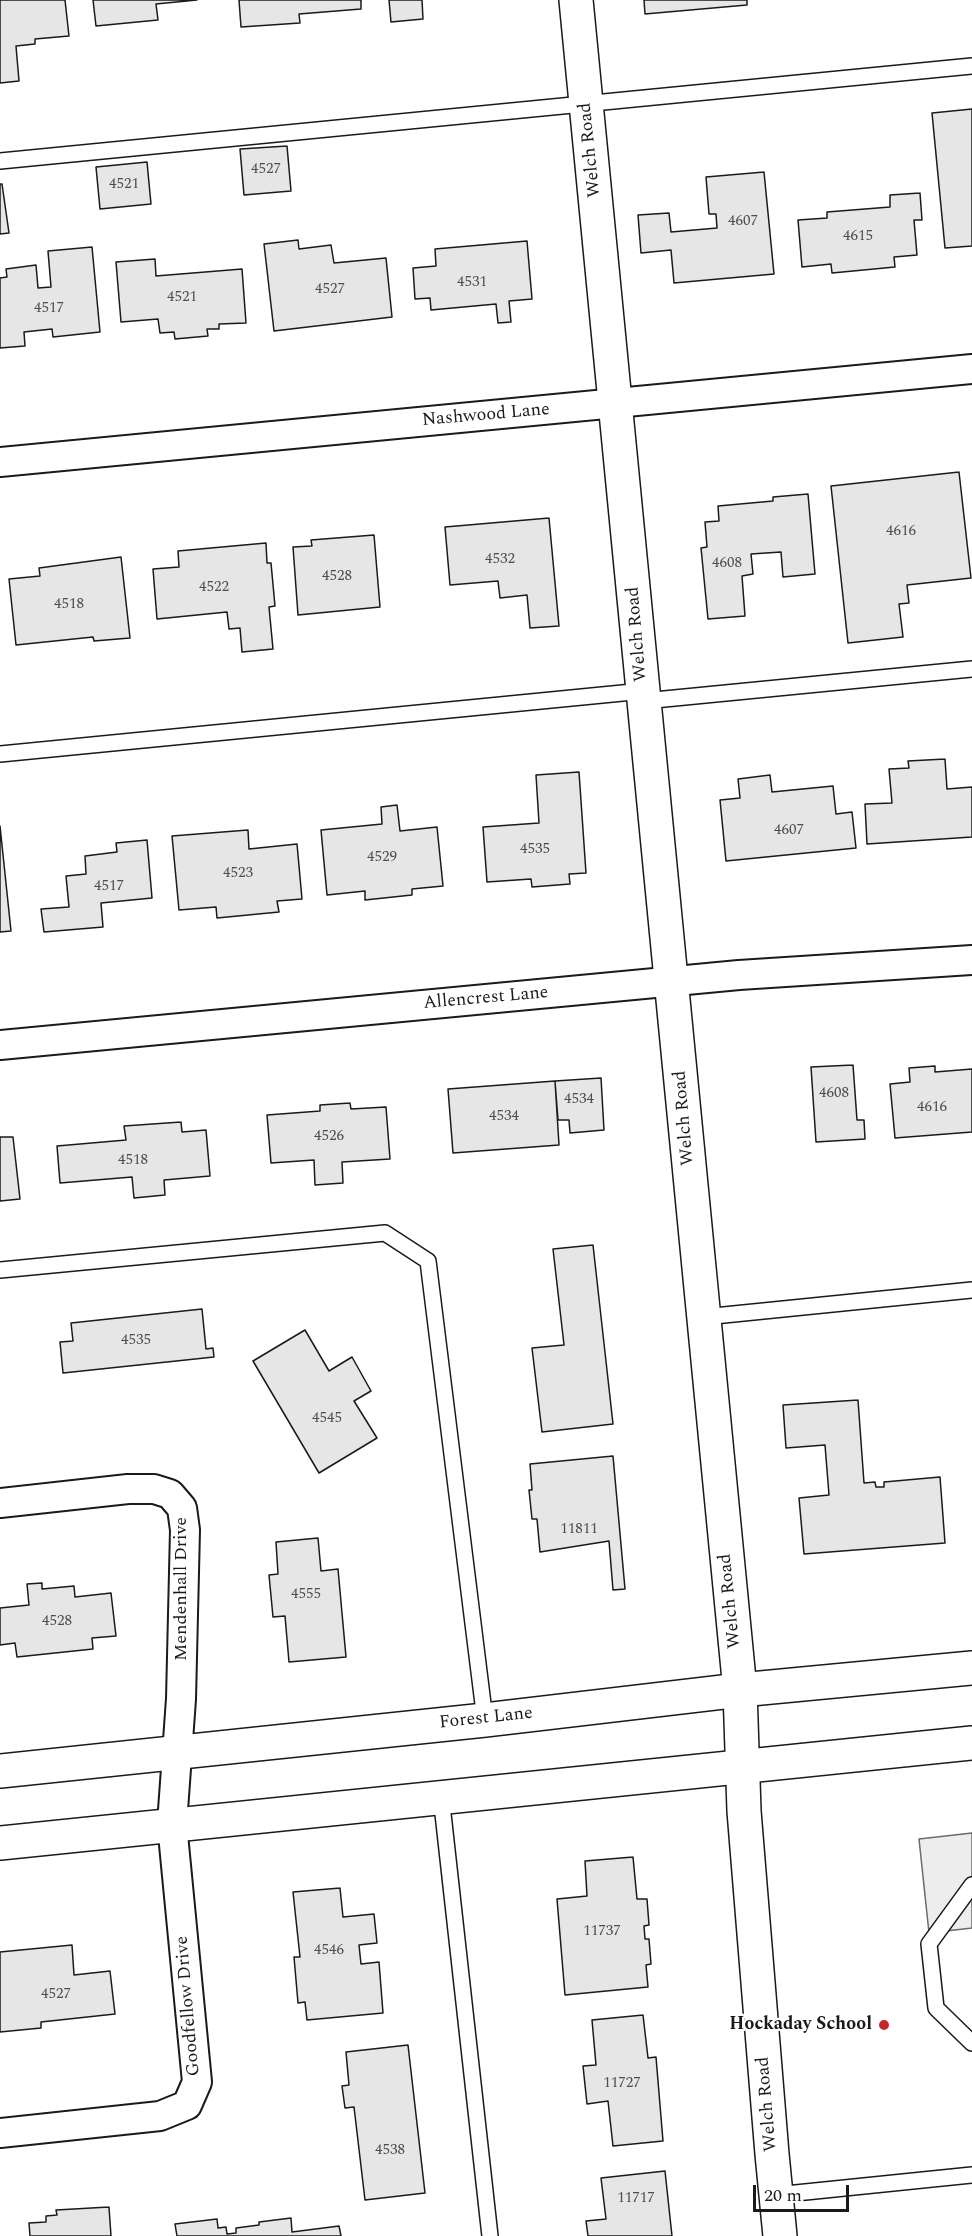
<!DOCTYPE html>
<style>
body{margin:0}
#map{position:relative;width:972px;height:2236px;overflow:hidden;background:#fff;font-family:Spectral,serif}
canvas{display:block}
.scale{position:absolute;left:753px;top:2185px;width:96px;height:27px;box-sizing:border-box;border:3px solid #1a1a1a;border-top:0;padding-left:8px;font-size:18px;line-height:21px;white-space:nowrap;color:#1a1a1a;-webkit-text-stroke:4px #fff;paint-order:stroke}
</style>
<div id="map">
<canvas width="972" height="2236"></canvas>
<div class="scale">20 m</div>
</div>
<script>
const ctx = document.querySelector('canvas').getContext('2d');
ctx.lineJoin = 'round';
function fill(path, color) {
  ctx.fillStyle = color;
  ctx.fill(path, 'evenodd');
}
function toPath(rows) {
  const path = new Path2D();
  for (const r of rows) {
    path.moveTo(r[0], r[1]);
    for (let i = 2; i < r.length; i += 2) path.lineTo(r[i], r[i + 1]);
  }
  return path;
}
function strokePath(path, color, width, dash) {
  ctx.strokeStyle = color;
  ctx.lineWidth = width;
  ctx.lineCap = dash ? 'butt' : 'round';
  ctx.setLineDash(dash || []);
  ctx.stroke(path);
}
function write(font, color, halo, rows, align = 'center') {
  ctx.font = font + ' Spectral,serif';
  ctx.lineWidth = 4.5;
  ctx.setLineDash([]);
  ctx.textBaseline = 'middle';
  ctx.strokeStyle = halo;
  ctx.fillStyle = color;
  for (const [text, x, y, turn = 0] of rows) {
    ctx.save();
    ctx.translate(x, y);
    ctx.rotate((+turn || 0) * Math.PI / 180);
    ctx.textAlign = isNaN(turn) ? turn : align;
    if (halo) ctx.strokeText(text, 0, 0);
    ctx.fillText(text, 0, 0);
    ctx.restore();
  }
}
const built = toPath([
 [972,1833,972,1928,929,1933,919,1839,972,1833]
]);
fill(built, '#ededed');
strokePath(built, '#6a6a6a', 1.5);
const building = toPath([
 [0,0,65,0,69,36,35,39,35,44,16,46,19,81,0,83,0,0],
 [93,0,197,0,156,4,158,20,96,26,93,0],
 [239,0,361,0,361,9,299,14,300,23,241,27,239,0],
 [389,0,422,0,423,19,391,22,389,0],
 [644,0,747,0,747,5,645,14,644,0],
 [972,109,972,246,945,248,932,113,972,109],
 [287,146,291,191,244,195,240,149,287,146],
 [147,162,151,204,100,209,96,167,147,162],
 [764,172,774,274,674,283,671,250,641,253,638,215,669,213,671,232,717,228,716,214,709,214,706,177,764,172],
 [0,184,2,184,9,233,0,234,0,184],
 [920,193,922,220,914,220,917,255,894,257,895,267,832,273,831,264,802,267,798,220,827,218,827,212,890,207,890,195,920,193],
 [298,240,299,249,331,245,334,263,386,258,392,317,274,331,264,244,298,240],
 [527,241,532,299,509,301,511,322,498,323,496,304,431,310,430,298,415,299,413,268,436,266,435,249,527,241],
 [92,247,100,332,53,337,52,329,24,332,25,346,0,348,0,278,7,277,6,269,36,265,38,288,51,287,48,251,92,247],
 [155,259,156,276,242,269,246,323,219,324,219,329,207,329,208,336,175,339,174,332,160,333,158,319,121,322,116,262,155,259],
 [959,472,971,578,907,585,909,603,899,604,903,637,848,643,831,486,959,472],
 [808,494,815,574,783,577,781,552,751,554,753,574,742,576,745,616,708,619,701,548,707,547,705,522,719,521,718,506,773,501,773,497,808,494],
 [549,518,559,626,530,628,527,595,500,598,498,581,450,585,445,527,549,518],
 [374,535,380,607,298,615,293,547,312,546,311,540,374,535],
 [266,543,267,563,271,563,275,606,269,607,273,649,242,652,240,628,229,629,227,612,157,619,153,569,179,567,178,551,266,543],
 [121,557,130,638,94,641,93,637,16,645,9,579,40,576,39,568,121,557],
 [945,759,947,789,972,787,972,837,867,844,865,804,892,803,889,769,909,768,908,761,945,759],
 [579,772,586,873,569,874,570,884,532,887,531,879,487,882,483,827,539,823,536,775,579,772],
 [770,775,772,792,833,786,836,814,852,812,856,848,726,861,720,800,740,798,738,779,770,775],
 [397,805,400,831,437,827,443,886,412,889,412,895,365,900,365,891,327,895,321,830,382,824,381,807,397,805],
 [0,826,11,931,0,932,0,826],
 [248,830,249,849,297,844,302,899,277,901,279,912,217,918,216,907,179,910,172,836,248,830],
 [147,840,152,898,101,903,103,927,44,932,41,909,69,907,66,876,86,874,85,856,117,852,116,843,147,840],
 [853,1065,857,1120,864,1120,865,1139,816,1142,811,1067,853,1065],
 [935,1066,935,1072,972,1069,972,1132,895,1138,890,1084,910,1082,909,1068,935,1066],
 [601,1078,604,1130,570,1133,569,1120,558,1120,555,1081,601,1078],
 [555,1081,559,1145,453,1153,448,1089,555,1081],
 [350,1103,351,1109,386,1107,390,1159,342,1162,343,1183,315,1185,314,1160,271,1163,267,1115,320,1111,320,1105,350,1103],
 [181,1122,182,1132,206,1130,210,1176,164,1180,165,1195,134,1198,132,1177,60,1183,57,1146,126,1140,124,1126,181,1122],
 [0,1137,13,1137,20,1199,0,1201,0,1137],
 [593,1245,613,1424,542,1432,532,1348,564,1345,553,1249,593,1245],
 [202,1309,206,1349,213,1348,214,1357,63,1373,60,1342,73,1341,71,1323,202,1309],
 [305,1330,329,1371,352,1357,371,1391,354,1401,377,1438,319,1473,253,1361,305,1330],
 [858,1400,864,1483,875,1482,876,1487,884,1487,884,1482,940,1477,945,1543,804,1554,799,1498,829,1495,825,1445,786,1448,783,1405,858,1400],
 [613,1456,625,1589,613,1590,609,1541,540,1552,537,1519,532,1519,529,1490,532,1490,530,1464,613,1456],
 [318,1538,321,1571,338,1569,346,1657,289,1662,285,1616,273,1617,269,1575,278,1574,276,1542,318,1538],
 [42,1583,42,1589,74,1586,75,1597,111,1593,116,1636,92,1638,93,1649,17,1657,15,1643,0,1645,0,1608,29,1605,27,1584,42,1583],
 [633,1857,637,1899,647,1899,649,1925,644,1926,645,1939,649,1939,651,1964,646,1965,648,1987,565,1995,557,1899,587,1896,585,1861,633,1857],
 [340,1888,343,1917,374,1914,377,1943,359,1945,361,1964,379,1962,383,2013,307,2020,305,2002,298,2003,294,1957,300,1957,293,1892,340,1888],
 [72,1945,74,1975,110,1971,115,2014,41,2022,41,2028,0,2032,0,1952,72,1945],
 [643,2015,648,2058,656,2057,663,2141,613,2146,608,2101,587,2104,583,2066,596,2065,592,2020,643,2015],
 [408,2045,425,2193,365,2200,354,2107,345,2108,342,2086,349,2085,346,2052,408,2045],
 [665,2171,672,2236,588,2236,586,2221,606,2219,601,2178,665,2171],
 [109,2207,111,2236,30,2236,29,2223,46,2222,46,2216,57,2215,56,2210,109,2207],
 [291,2218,292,2232,339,2226,341,2236,177,2236,175,2224,217,2219,218,2228,226,2227,227,2234,236,2233,236,2228,259,2225,259,2222,291,2218]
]);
fill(building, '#e6e6e6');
strokePath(building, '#1a1a1a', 1.5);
const service = toPath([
 [0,161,972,66],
 [644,701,972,669],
 [0,754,643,691],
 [0,1270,385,1233,428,1261,485,1720],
 [704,1317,972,1290],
 [441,1796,490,2236],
 [972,1885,929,1944,936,2008,972,2043],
 [776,2195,972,2175]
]);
const minor = toPath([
 [0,462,972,369],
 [0,1045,739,975,972,960],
 [0,1503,128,1489,154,1489,170,1494,182,1508,185,1530,181,1699,172,1824,197,2082,187,2105,160,2116,0,2133]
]);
const tertiary = toPath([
 [576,0,740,1690,744,1811,772,2154,780,2236]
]);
const secondary = toPath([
 [0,1771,485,1720,740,1690,972,1668],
 [0,1843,972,1743]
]);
strokePath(service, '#1a1a1a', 18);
strokePath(minor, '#1a1a1a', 32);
strokePath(tertiary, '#1a1a1a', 36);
strokePath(secondary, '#1a1a1a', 36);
strokePath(service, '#fff', 15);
strokePath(minor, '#fff', 28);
strokePath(tertiary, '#fff', 33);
strokePath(secondary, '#fff', 33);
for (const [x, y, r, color] of [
 [884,2025,6,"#c62828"]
]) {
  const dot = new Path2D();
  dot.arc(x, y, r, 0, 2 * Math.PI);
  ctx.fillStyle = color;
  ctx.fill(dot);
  strokePath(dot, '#fff', 2);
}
write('15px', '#4d4d4d', null, [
 ["4527",266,170],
 ["4521",124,185],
 ["4607",743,222],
 ["4615",858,237],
 ["4531",472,283],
 ["4527",330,290],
 ["4521",182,298],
 ["4517",49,309],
 ["4616",901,532],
 ["4532",500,560],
 ["4608",727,564],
 ["4528",337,577],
 ["4522",214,588],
 ["4518",69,605],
 ["4607",789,831],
 ["4535",535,850],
 ["4529",382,858],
 ["4523",238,874],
 ["4517",109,887],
 ["4608",834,1094],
 ["4534",579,1100],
 ["4616",932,1108],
 ["4534",504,1117],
 ["4526",329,1137],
 ["4518",133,1161],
 ["4535",136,1341],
 ["4545",327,1419],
 ["11811",579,1530],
 ["4555",306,1595],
 ["4528",57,1622],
 ["11737",602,1932],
 ["4546",329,1951],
 ["4527",56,1995],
 ["11727",622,2084],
 ["4538",390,2151],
 ["11717",636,2199]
]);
write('18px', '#1a1a1a', '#fff', [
 ["Welch Road",591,150,-96],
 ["Nashwood Lane",486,416,-5],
 ["Welch Road",638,634,-95],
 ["Allencrest Lane",486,999,-5],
 ["Welch Road",685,1118,-95],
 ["Mendenhall Drive",182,1589,-90],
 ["Welch Road",731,1601,-96],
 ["Forest Lane",486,1719,-6],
 ["Goodfellow Drive",189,2006,-95],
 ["Welch Road",768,2104,-95]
]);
write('bold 18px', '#1a1a1a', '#fff', [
 ["Hockaday School",872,2025]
], 'right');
</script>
